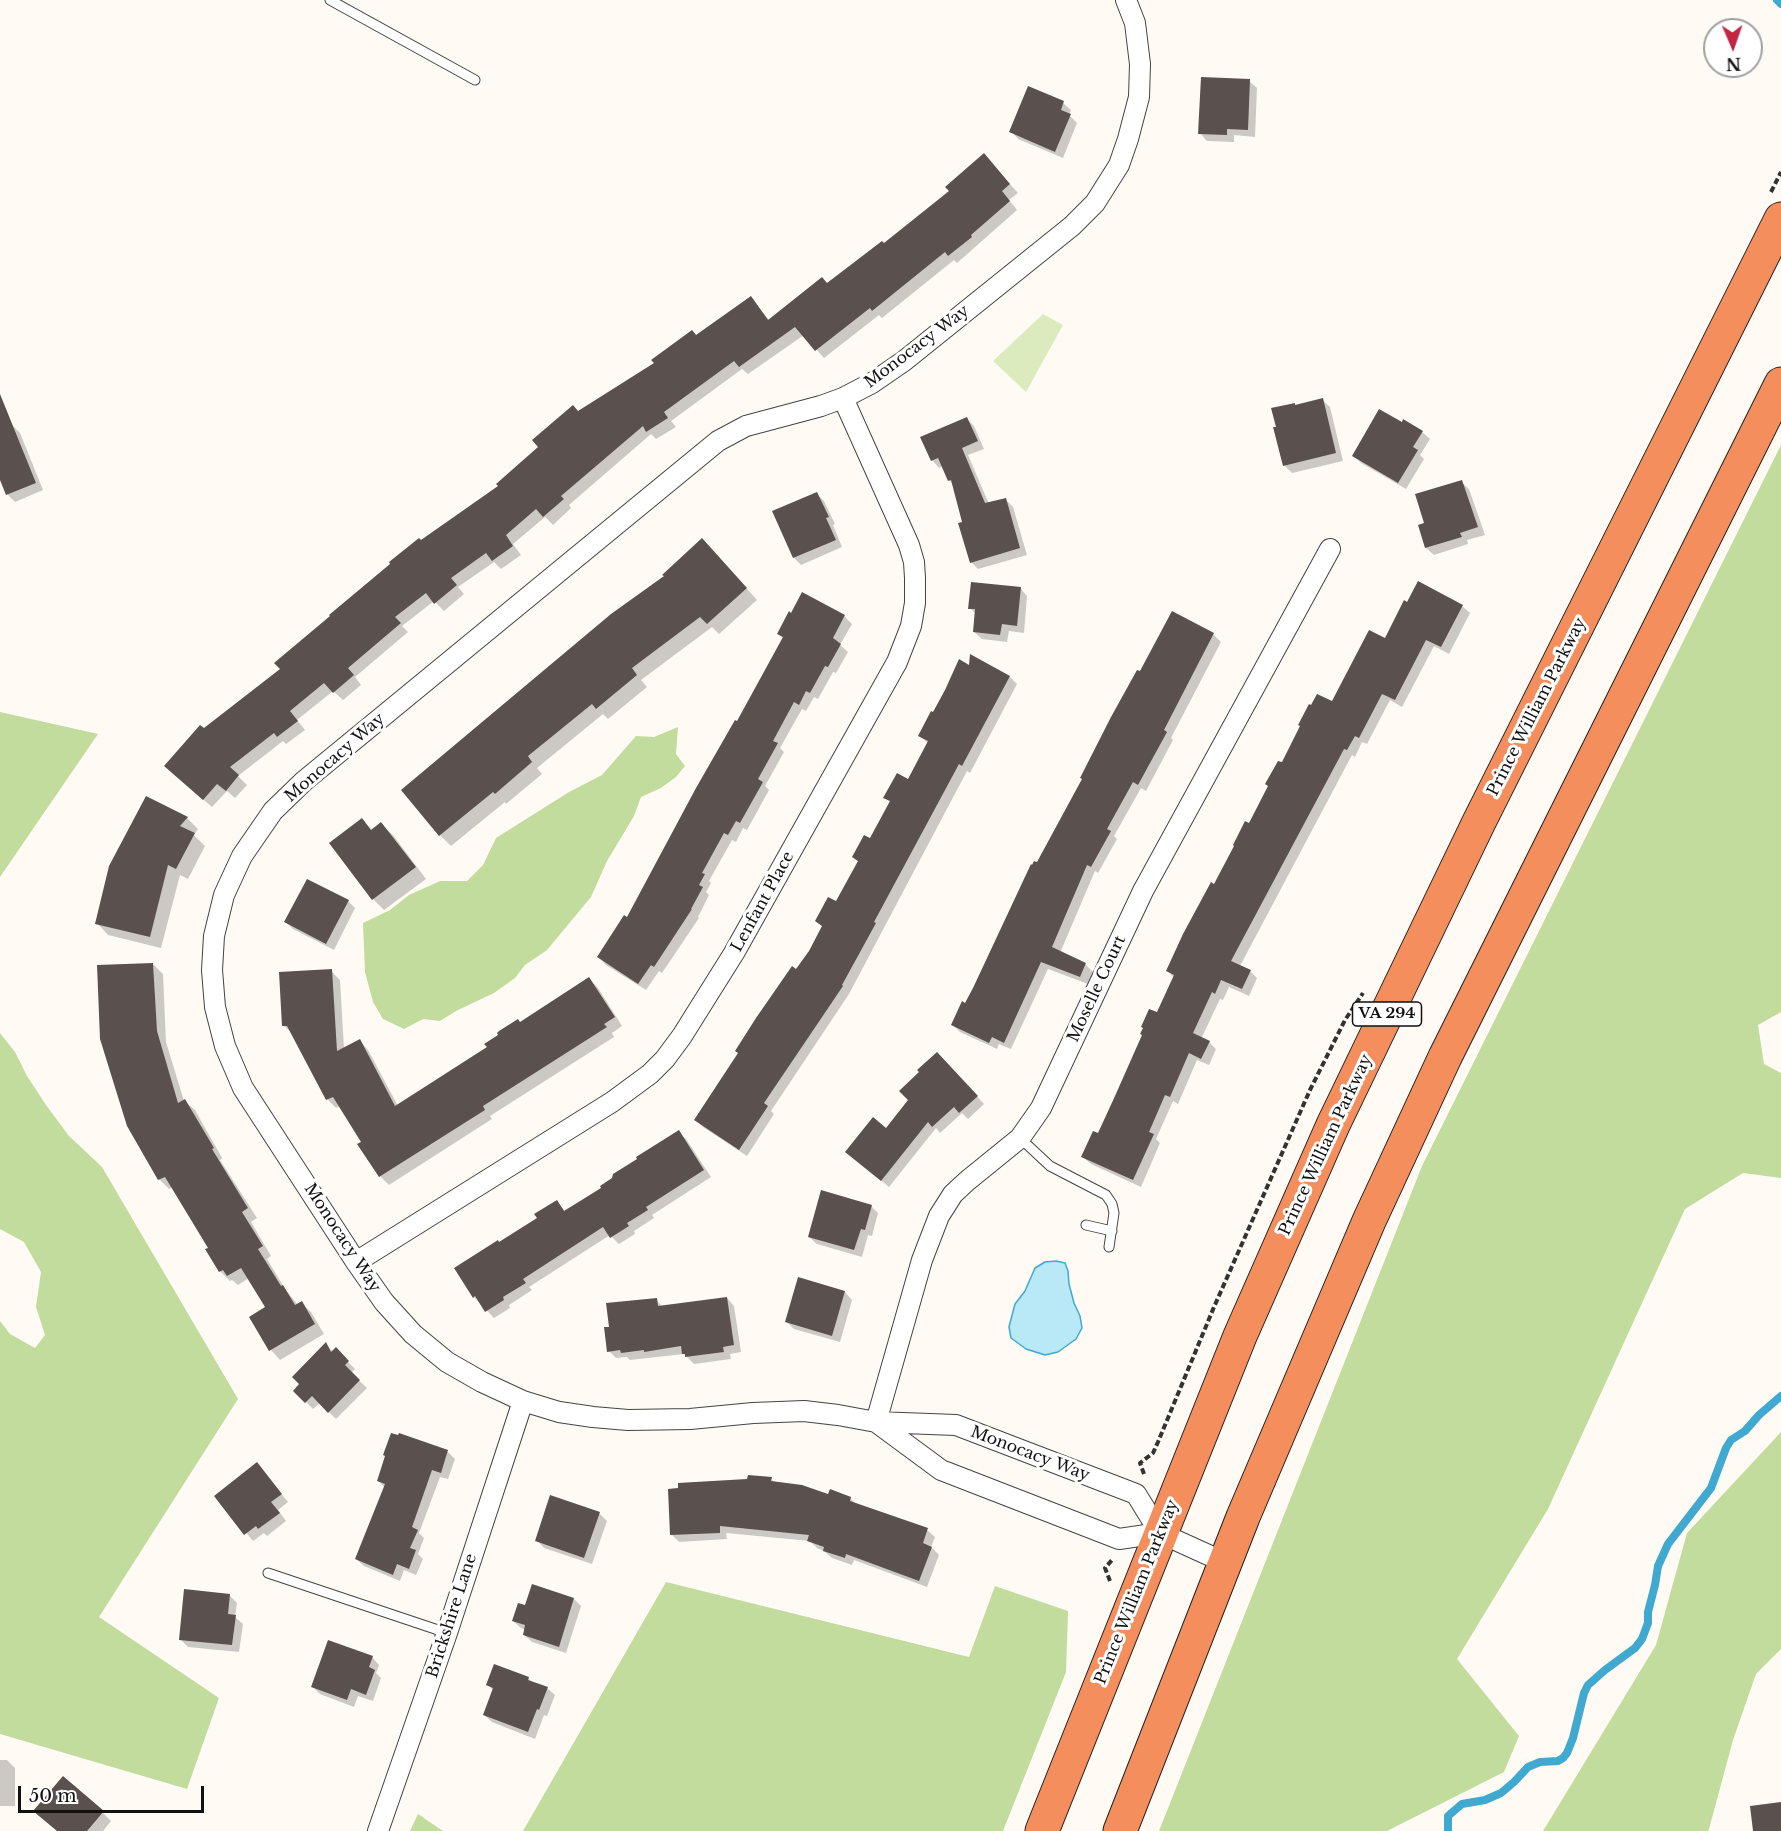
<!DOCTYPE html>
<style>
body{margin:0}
#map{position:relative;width:1781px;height:1831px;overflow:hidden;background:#fffbf4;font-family:"Libre Baskerville",serif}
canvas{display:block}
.north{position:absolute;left:1703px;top:18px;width:60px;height:60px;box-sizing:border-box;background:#fff;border:2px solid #a0a0a0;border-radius:50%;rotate:178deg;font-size:16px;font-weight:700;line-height:24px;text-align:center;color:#111}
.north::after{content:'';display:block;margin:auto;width:21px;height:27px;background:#c32643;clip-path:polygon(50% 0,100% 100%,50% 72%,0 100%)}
.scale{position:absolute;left:18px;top:1786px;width:186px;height:27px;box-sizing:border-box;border:3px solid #111;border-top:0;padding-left:8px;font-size:18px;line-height:21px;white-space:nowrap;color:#111;-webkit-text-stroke:4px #fff;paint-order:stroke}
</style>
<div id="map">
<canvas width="1781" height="1831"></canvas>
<div class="north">N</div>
<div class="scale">50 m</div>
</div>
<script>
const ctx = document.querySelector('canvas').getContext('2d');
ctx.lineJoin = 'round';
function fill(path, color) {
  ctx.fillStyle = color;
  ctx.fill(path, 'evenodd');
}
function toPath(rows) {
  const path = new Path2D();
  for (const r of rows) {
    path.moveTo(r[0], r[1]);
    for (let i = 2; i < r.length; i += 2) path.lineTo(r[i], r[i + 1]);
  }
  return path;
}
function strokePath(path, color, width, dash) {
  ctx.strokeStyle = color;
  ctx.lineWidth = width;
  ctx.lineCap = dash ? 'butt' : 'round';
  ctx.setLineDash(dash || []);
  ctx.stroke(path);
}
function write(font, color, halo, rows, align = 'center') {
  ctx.font = font + ' "Libre Baskerville",serif';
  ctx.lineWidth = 6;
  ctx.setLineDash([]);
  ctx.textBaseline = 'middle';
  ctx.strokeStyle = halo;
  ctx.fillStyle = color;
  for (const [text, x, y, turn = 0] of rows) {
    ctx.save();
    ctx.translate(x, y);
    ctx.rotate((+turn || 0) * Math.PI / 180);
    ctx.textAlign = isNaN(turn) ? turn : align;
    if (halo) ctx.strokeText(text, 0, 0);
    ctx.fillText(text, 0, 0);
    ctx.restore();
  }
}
fill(toPath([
 [1043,314,1063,325,1026,392,993,361]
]), '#dbebbd');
fill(toPath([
 [1781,445,1781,1012,1758,1025,1764,1064,1781,1073,1781,1178,1743,1173,1685,1209,1548,1509,1457,1659,1519,1736,1504,1772,1387,1831,1159,1831,1422,1166],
 [0,712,98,734,0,877],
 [678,727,676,754,685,766,676,777,661,788,641,797,634,816,607,861,591,897,547,950,525,965,515,978,494,993,456,1011,440,1021,423,1019,404,1029,383,1019,373,1002,365,972,363,923,390,910,409,895,440,881,467,881,483,865,496,838,569,792,602,775,636,736,654,737],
 [0,1033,15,1052,27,1076,46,1105,69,1136,102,1167,238,1399,99,1617,219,1698,187,1789,0,1734,0,1321,10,1334,35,1348,45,1335,36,1307,41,1272,24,1242,0,1229],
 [1781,1432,1781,1649,1756,1674,1733,1740,1709,1829,1708,1831,1543,1831,1656,1645,1687,1533],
 [666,1582,969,1657,995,1586,1068,1611,1066,1672,1003,1831,523,1831],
 [418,1814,443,1831,410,1831]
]), '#c1dc9c');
const water = toPath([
 [1056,1261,1065,1263,1068,1271,1069,1284,1074,1303,1080,1316,1082,1328,1076,1339,1058,1352,1045,1355,1026,1349,1011,1338,1009,1327,1015,1304,1025,1291,1035,1268,1045,1262,1056,1261]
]);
fill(water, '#b9e8f7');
strokePath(water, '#3fa9cf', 1.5);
fill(toPath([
 [1249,81,1257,88,1255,137,1234,135,1234,142,1207,141,1200,133],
 [1063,103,1071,110,1069,115,1077,123,1063,158,1018,139,1011,131],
 [992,164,1018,193,1009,200,1017,210,957,263,954,260,882,318,879,315,824,358,804,335,748,374,742,369,671,421,676,427,656,439,651,434,569,505,571,508,553,525,545,517,513,544,521,555,501,569,494,562,458,587,464,594,444,611,434,601,402,626,408,632,355,677,361,685,343,700,333,691,297,720,305,730,286,744,283,741,238,776,247,785,235,798,227,791,212,807,174,774,204,730,282,670,421,542,500,486,578,412,697,337,751,298,770,321,827,285,884,245],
 [1322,400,1330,407,1343,461,1292,473,1285,466,1296,406],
 [967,419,974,426,984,449,968,455,989,504,1005,499,1013,507,1027,555,978,569,971,562,964,523,954,485,949,480,943,466,939,468,932,460],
 [12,425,20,433,43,490,15,502,7,494,0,476,0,430],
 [1422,432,1430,439,1420,455,1424,459,1406,489,1361,463,1354,456],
 [1461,482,1469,489,1485,535,1467,540,1468,544,1434,555,1426,548,1426,524],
 [817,494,824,501,835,524,833,525,842,547,801,565,794,558],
 [713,551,757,600,719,634,712,627,641,680,647,687,608,719,603,714,537,768,542,774,506,804,505,802,451,846,440,835],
 [1020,588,1027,596,1024,633,1009,631,1007,642,982,639,974,632,976,614,970,608],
 [803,594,844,616,852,624,840,645,848,652,836,673,833,672,818,699,814,697,806,711,802,709,780,748,784,752,765,786,769,790,747,830,743,828,736,842,732,840,709,881,711,883,706,892,709,895,698,917,699,918,662,973,659,971,646,990,606,965,599,957,628,919,738,723,784,639,779,634,792,615],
 [1462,606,1470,613,1449,654,1434,646,1402,707,1390,700,1367,744,1362,742,1355,757,1352,755,1240,966,1250,971,1257,978,1249,996,1229,987,1223,1000,1220,999,1201,1039,1209,1042,1216,1049,1209,1065,1197,1060,1178,1104,1173,1101,1156,1139,1160,1143,1141,1187,1091,1164,1083,1157,1099,1135,1158,1014,1174,978,1168,971,1282,764,1385,640],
 [1173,613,1214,635,1221,642,1171,738,1173,740,1146,791,1141,788,1114,836,1117,839,1098,873,1095,871,1060,953,1085,964,1093,972,1088,984,1048,969,1011,1049,999,1044,997,1049,960,1032,953,1025,966,1005,1037,863],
 [972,656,1010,677,1017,684,970,773,967,771,849,994,771,1111,774,1114,747,1156,703,1127,696,1120,810,952,823,927,816,921,836,903,859,862,853,857,871,840,891,803,885,797,908,781,929,744,920,736,971,667],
 [146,798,187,818,198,829,194,835,205,846,188,879,180,875,161,948,108,935,97,923],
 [362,820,372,830,381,824,393,835,426,879,384,910,373,899],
 [348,901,355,908,334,950,293,929,286,922],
 [153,964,163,974,166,1042,184,1101,195,1110,222,1158,220,1160,257,1218,251,1222,271,1256,267,1259,285,1289,298,1305,301,1303,311,1312,324,1334,280,1360,271,1350,267,1308,249,1278,238,1285,232,1280,230,1281,220,1271,210,1248,173,1187,169,1189,159,1179],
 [331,971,340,980,344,1048,360,1041,368,1050,398,1106,489,1047,520,1023,589,979,598,988,622,1026,612,1033,614,1037,490,1116,492,1119,389,1185,380,1176,363,1142,340,1106,336,1108,328,1100,293,1034,283,1025],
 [944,1061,984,1104,968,1119,962,1113,940,1133,936,1128,889,1187,847,1152,887,1130,909,1100,921,1072],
 [678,1132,686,1139,711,1177,652,1215,654,1218,634,1231,635,1234,619,1244,610,1235,529,1287,532,1290,509,1305,510,1308,494,1318,474,1297,500,1244,539,1219,556,1201,566,1212,603,1188],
 [871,1206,878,1213,872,1236,868,1235,862,1257,817,1244,809,1237],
 [845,1292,852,1300,840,1342,794,1329,787,1322],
 [727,1298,734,1306,741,1352,730,1354,731,1359,694,1364,684,1354,630,1360,627,1357,616,1358,609,1351,611,1328,656,1300,663,1307],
 [326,1344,333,1352,336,1350,355,1369,351,1373,367,1388,336,1419,320,1403,313,1409,295,1391],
 [400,1435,448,1452,455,1459,448,1479,440,1477,419,1533,424,1538,418,1554,423,1559,416,1575,404,1570,400,1581,364,1566,356,1559,385,1488,378,1480],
 [257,1464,288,1502,278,1510,286,1521,267,1536,264,1533,253,1541,216,1496],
 [771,1479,775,1483,829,1496,850,1498,858,1506,927,1530,935,1537,931,1547,939,1555,927,1587,854,1560,852,1565,832,1558,824,1551,817,1548,810,1541,726,1533,727,1539,679,1542,671,1534],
 [551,1497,600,1514,607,1521,592,1564,544,1548,537,1540],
 [229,1595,237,1603,235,1617,243,1624,239,1652,188,1647,180,1639],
 [574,1599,581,1606,566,1653,532,1642,524,1635,526,1630,521,1628,513,1621,526,1607],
 [372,1657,379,1665,376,1673,381,1678,373,1701,358,1696,354,1707,320,1694,313,1687],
 [528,1678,533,1683,547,1688,555,1695,547,1716,544,1715,535,1739,492,1722,484,1715,494,1691,488,1685],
 [0,1760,7,1760,15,1768,15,1806,0,1806],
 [103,1813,111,1821,103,1831,59,1831]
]), '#0003');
strokePath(toPath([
 [1777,0,1781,4],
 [1448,1831,1448,1816,1462,1804,1485,1800,1501,1793,1514,1782,1528,1767,1540,1762,1558,1761,1563,1758,1567,1753,1573,1738,1584,1693,1588,1685,1605,1670,1635,1648,1642,1639,1648,1623,1648,1612,1655,1585,1658,1566,1668,1544,1711,1488,1726,1448,1731,1440,1745,1431,1759,1415,1781,1396]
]), '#3fa9cf', 8);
fill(toPath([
 [1201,77,1250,79,1248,130,1227,129,1227,135,1198,134],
 [1028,86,1064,101,1061,110,1071,114,1055,152,1009,132],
 [984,153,1010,184,1002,191,1010,201,971,235,972,237,948,256,945,252,872,311,870,308,815,351,795,327,739,367,734,361,664,412,668,418,646,432,643,426,561,496,564,499,543,517,536,509,506,535,513,546,492,561,486,553,451,578,457,585,434,604,426,593,395,617,401,623,348,668,354,675,333,693,324,683,290,711,298,721,277,737,274,733,230,767,239,775,226,791,217,784,203,800,164,766,200,725,204,728,280,669,274,663,330,616,329,615,390,564,389,562,419,538,421,540,498,486,496,484,538,447,532,440,573,405,578,411,654,363,651,360,692,330,696,335,751,296,768,320,822,277,827,283,882,241,884,243,949,191,945,187],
 [0,394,36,483,6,495,0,480],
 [1323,398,1336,453,1283,466,1273,427,1276,427,1271,408,1295,403,1295,405],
 [1379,409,1402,422,1403,419,1423,431,1413,447,1418,450,1398,483,1352,456],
 [967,417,978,441,962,448,985,503,1006,498,1020,548,970,563,958,523,962,522,951,480,948,481,938,458,931,461,920,437],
 [1462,480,1478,527,1460,533,1462,537,1425,548,1418,525,1424,523,1415,494],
 [817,492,829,517,826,518,836,540,793,558,772,511],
 [702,538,747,588,707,624,700,617,632,668,637,675,596,709,592,704,528,756,532,762,495,794,493,792,439,836,401,790,611,614,664,576,662,575],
 [1418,581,1463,605,1441,647,1426,640,1395,700,1382,694,1359,738,1355,736,1347,750,1344,749,1231,961,1251,970,1242,989,1221,980,1215,994,1212,992,1193,1033,1210,1041,1201,1059,1189,1053,1170,1097,1165,1095,1149,1132,1154,1134,1133,1180,1081,1157,1093,1131,1098,1133,1115,1096,1142,1035,1140,1034,1143,1028,1141,1027,1149,1009,1157,1012,1174,975,1166,971,1183,934,1211,882,1214,884,1234,846,1233,845,1245,821,1249,823,1268,786,1265,784,1278,761,1282,762,1300,726,1298,725,1309,704,1311,705,1317,694,1332,701,1369,630,1385,638,1404,600,1407,602],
 [971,582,1021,587,1017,626,1002,624,1000,635,973,632,975,609,968,609],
 [802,592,845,615,833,638,841,644,828,667,825,666,810,693,806,691,799,705,794,702,773,741,778,743,758,779,763,782,740,823,736,821,728,835,724,833,702,873,705,874,699,885,703,887,691,909,692,909,654,967,651,965,638,984,597,957,624,915,627,917,696,788,735,720,737,721,783,637,777,634,789,611,791,613],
 [1172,611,1214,633,1164,730,1167,732,1138,785,1133,782,1107,829,1111,831,1091,867,1087,865,1052,947,1086,963,1080,977,1041,962,1004,1043,992,1037,989,1043,951,1025,962,1001,965,1003,973,988,1031,864,1032,865,1034,861,1037,862,1082,779,1080,778,1111,717,1137,670,1140,671],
 [970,654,1010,676,962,766,959,764,874,922,876,923,842,985,843,986,764,1103,768,1106,739,1150,694,1120,738,1053,735,1051,756,1018,792,966,796,969,809,951,822,926,815,921,828,897,836,901,858,861,852,857,864,835,870,838,890,801,883,798,897,773,908,779,928,741,918,736,931,711,933,712,945,690,959,659,969,665],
 [146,796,188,817,180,826,195,833,176,869,168,865,150,937,95,924,109,866],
 [362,818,371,830,381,822,416,867,372,900,329,843],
 [307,879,349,900,326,944,284,922],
 [153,963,157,1031,178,1103,185,1099,214,1148,212,1149,248,1208,242,1212,263,1246,258,1249,281,1286,283,1285,295,1305,302,1301,315,1324,269,1351,249,1317,265,1307,241,1268,227,1276,223,1270,219,1272,205,1249,208,1248,165,1177,158,1180,127,1126,100,1039,97,965],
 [332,969,337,1051,360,1039,395,1106,487,1047,484,1044,498,1035,497,1033,499,1031,518,1019,520,1022,589,977,615,1017,604,1024,607,1027,483,1106,485,1110,379,1177,357,1144,361,1142,333,1097,326,1100,287,1026,282,1026,279,972],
 [937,1052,978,1096,959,1113,954,1107,932,1127,928,1122,881,1181,845,1152,873,1117,886,1128,908,1100,899,1091,919,1072,917,1070],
 [679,1130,704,1170,646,1207,648,1210,627,1223,629,1226,610,1238,603,1227,523,1279,526,1283,503,1297,504,1300,485,1312,475,1296,473,1298,454,1268,498,1240,499,1242,537,1218,534,1214,557,1200,564,1211,601,1188,600,1186,612,1178,613,1174,637,1159,636,1157],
 [821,1190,872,1205,865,1230,861,1229,854,1250,808,1237],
 [798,1277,845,1291,832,1336,785,1322],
 [727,1297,734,1345,723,1347,724,1352,685,1357,685,1354,682,1354,681,1346,644,1352,644,1350,621,1353,620,1350,607,1352,604,1327,609,1327,606,1303,657,1298,658,1306],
 [326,1342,331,1352,336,1347,349,1361,345,1365,360,1380,328,1413,312,1396,305,1403,293,1391,299,1384,292,1377],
 [391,1433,398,1435,399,1433,448,1450,441,1473,432,1470,412,1527,418,1530,410,1548,416,1550,409,1569,397,1564,393,1575,355,1559,385,1484,377,1481,385,1456,383,1455],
 [257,1462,282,1494,271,1502,280,1513,258,1529,256,1526,244,1535,214,1496],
 [748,1475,772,1477,771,1481,802,1485,828,1494,830,1489,851,1497,850,1501,928,1528,923,1543,932,1547,919,1581,846,1554,845,1558,823,1551,824,1547,807,1541,809,1535,720,1526,720,1533,670,1535,668,1489,678,1488,678,1483,747,1479],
 [550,1495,600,1512,584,1558,535,1541],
 [532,1584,574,1598,559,1647,523,1635,525,1625,512,1621,518,1603,525,1605],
 [184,1589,230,1594,228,1614,236,1615,232,1645,179,1640],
 [328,1640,373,1656,369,1667,375,1670,366,1695,351,1689,347,1700,311,1687],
 [494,1664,529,1677,528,1680,548,1687,539,1710,537,1709,528,1732,483,1715,493,1688,486,1685],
 [63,1776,104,1811,87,1831,57,1831,33,1811],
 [1781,1802,1781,1831,1753,1831,1750,1806]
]), '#5a504d');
const lane = toPath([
 [330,0,475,80],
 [1020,1138,1050,1166,1106,1195,1112,1204,1114,1213,1109,1247],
 [1086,1225,1112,1231],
 [268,1573,447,1633]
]);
const street = toPath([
 [1126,0,1135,23,1140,64,1139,97,1128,139,1119,165,1095,203,1072,226,904,361,872,383,843,398,821,406,746,426,718,441,304,781,273,811,242,856,224,895,214,936,212,970,215,1007,225,1046,243,1088,356,1262,384,1302,413,1334,447,1362,482,1382,523,1401,559,1412,593,1417,628,1420,690,1419,753,1413,804,1411,838,1415,876,1422,956,1425,1136,1494,1160,1533],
 [356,1262,612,1102,650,1074,665,1059,682,1036,734,953,897,662,911,626,915,603,915,578,914,562,909,545,843,398],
 [876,1422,922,1260,939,1216,953,1194,967,1181,1020,1138,1041,1108,1143,891,1330,549],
 [876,1422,941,1470,1119,1539,1160,1533,1226,1563],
 [378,1831,447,1633,523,1401]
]);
const highway = toPath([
 [1042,1831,1240,1336,1333,1125,1479,822,1781,219],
 [1120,1831,1243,1517,1369,1221,1445,1057,1781,384]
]);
strokePath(lane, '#444', 11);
strokePath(street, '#444', 22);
strokePath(highway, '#222', 35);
strokePath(toPath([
 [1771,192,1781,172],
 [1144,1474,1140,1463,1153,1453,1158,1442,1214,1307,1310,1090,1345,1020,1363,993],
 [1110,1581,1105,1568,1112,1560]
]), '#333', 4, [6, 3]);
strokePath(lane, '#fff', 9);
strokePath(street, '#fff', 20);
strokePath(highway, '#f58e5d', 33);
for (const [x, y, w] of [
 [1387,1014,69]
]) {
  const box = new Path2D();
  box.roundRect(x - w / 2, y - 12, w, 24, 4.5);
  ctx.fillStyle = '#fff';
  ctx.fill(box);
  strokePath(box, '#111', 1.5);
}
write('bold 15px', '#111', null, [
 ["VA 294",1387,1014]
]);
write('16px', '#111', '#fff', [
 ["Monocacy Way",917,347,-37],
 ["Prince William Parkway",1537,707,-63],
 ["Monocacy Way",335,758,-41],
 ["Lenfant Place",763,902,-61],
 ["Moselle Court",1097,989,-65],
 ["Prince William Parkway",1326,1145,-65],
 ["Monocacy Way",342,1238,57],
 ["Monocacy Way",1030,1454,21],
 ["Prince William Parkway",1137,1592,-68],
 ["Brickshire Lane",452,1616,-72]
]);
</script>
